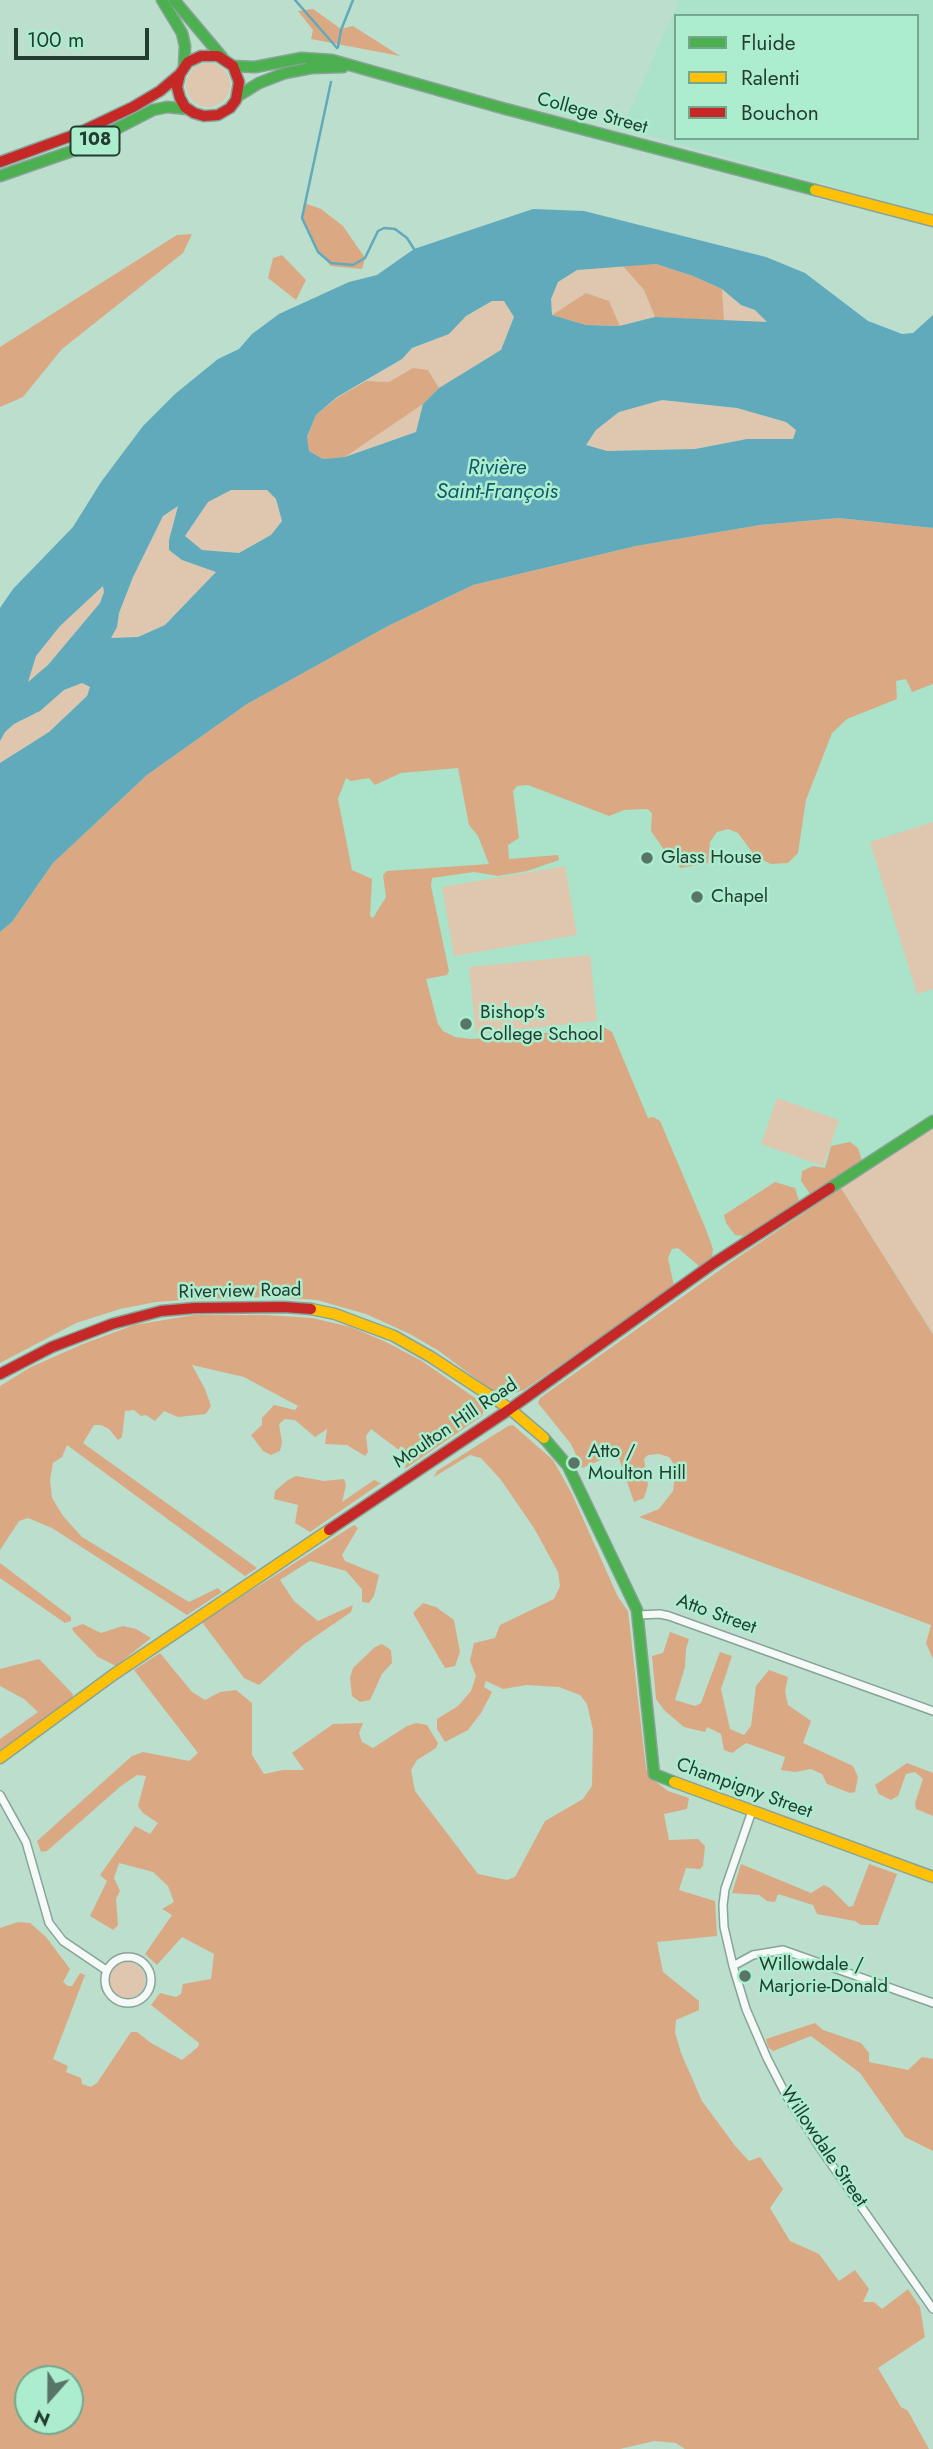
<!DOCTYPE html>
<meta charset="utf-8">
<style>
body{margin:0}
#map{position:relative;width:933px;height:2449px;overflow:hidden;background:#bbdecd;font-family:Jost,sans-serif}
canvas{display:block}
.legend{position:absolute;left:674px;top:14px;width:245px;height:126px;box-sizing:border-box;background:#acedce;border:2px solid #75a78f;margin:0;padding:9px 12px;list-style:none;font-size:21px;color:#233d31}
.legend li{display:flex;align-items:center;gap:14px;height:35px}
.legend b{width:35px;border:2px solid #75a78f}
.north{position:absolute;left:14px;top:2365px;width:70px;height:70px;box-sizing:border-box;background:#acedce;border:2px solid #75a78f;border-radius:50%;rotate:201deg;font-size:19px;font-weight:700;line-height:28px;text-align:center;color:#233d31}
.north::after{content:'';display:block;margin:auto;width:24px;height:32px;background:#587568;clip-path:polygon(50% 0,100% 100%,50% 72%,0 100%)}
.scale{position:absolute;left:14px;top:28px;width:135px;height:32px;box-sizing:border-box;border:4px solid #233d31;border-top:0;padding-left:9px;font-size:21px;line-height:24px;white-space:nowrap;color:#233d31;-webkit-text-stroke:5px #acedce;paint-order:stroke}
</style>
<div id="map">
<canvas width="933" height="2449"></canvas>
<ul class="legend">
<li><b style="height:9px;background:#4caf50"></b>Fluide</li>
<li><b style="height:9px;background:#ffc107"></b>Ralenti</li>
<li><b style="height:9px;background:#c62828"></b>Bouchon</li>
</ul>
<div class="north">N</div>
<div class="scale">100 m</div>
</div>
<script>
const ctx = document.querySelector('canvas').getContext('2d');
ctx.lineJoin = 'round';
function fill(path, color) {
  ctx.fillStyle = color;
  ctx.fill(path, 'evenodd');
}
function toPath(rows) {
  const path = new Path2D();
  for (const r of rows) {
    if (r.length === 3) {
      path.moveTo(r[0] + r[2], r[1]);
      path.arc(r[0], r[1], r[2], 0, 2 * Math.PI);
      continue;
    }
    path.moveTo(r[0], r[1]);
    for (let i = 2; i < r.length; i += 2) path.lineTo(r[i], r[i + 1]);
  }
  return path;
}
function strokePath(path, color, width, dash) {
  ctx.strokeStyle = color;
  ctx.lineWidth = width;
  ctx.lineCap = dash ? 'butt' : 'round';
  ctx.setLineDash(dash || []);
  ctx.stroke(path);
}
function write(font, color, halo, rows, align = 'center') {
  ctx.font = font + ' Jost,sans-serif';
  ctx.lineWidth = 5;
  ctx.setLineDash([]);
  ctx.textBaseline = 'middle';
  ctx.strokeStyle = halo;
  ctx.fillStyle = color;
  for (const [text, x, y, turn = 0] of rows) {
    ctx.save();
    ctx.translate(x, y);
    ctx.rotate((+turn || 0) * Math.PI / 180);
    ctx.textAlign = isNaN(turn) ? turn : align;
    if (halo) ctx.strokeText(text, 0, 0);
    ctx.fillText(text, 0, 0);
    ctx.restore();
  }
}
fill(toPath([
 [679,0,933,0,933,214,622,128],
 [676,16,917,16,917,138,676,138],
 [933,528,933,1116,744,1236,524,1390,512,1394,495,1393,439,1351,410,1334,366,1314,317,1300,277,1297,197,1299,156,1302,120,1309,76,1323,0,1363,0,932,12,922,53,863]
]), '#aae3c9');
fill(toPath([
 [208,85,22],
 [622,265,644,290,655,317,620,326,609,301,586,293,552,315,551,299,558,282,577,270],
 [722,289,741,305,755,310,768,323,724,321],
 [492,301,504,301,514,317,501,350,439,388,428,370,389,382,366,381,402,359,412,348,449,334,466,316],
 [662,400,737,408,786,422,796,430,793,439,747,439,695,449,607,451,586,445,596,430,619,412],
 [423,404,416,432,345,457],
 [230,490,267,490,276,499,282,521,271,535,239,553,202,550,185,537,208,502],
 [178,505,169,540,182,560,217,571,165,625,138,637,110,638,117,627,119,613,133,577,163,516],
 [103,585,104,592,100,603,48,665,27,683,36,656,60,626],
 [82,683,91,687,87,696,49,732,0,763,0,741,5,732,14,724,40,711,64,690],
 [933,822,933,989,917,994,870,842],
 [565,866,577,935,454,956,442,887],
 [590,955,597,1021,476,1034,469,967],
 [777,1098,839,1120,823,1166,761,1144],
 [933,1128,933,1333,840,1186],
 [127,1980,18]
]), '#dfc6ae');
fill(toPath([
 [313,9,341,29,353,26,400,56,311,39,313,30,298,11],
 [304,203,321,209,343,226,365,258,362,269,331,266,318,252,302,218],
 [192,234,183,253,62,349,23,397,0,407,0,347,177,235],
 [282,255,306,280,296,300,268,278,273,258],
 [656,264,693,276,722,289,724,321,655,317,644,290,622,265],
 [586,293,609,301,620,326,586,325,552,315],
 [413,368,428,370,439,388,423,404,345,457,323,459,309,451,307,438,316,415,338,397,366,381,389,382],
 [839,518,933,528,933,684,912,692,906,679,896,681,897,699,847,719,832,733,806,800,798,853,788,863,771,864,755,856,738,833,728,829,717,832,710,842,708,863,681,868,672,861,651,831,652,813,647,809,624,810,609,816,528,785,517,786,513,791,519,838,508,845,509,859,558,855,559,860,527,871,498,876,474,872,432,878,431,886,449,971,447,975,426,979,438,1024,443,1031,455,1037,471,1039,605,1028,612,1032,648,1118,653,1117,660,1121,705,1227,713,1249,712,1258,700,1267,678,1248,672,1249,668,1258,674,1286,524,1390,512,1394,495,1393,439,1351,410,1334,366,1314,317,1300,277,1297,197,1299,156,1302,120,1309,76,1323,0,1363,0,932,12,922,53,863,147,775,247,704,388,626,473,585,636,546,760,525],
 [458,768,469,825,478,836,489,864,387,871,383,875,386,897,373,918,370,916,372,879,352,870,338,799,346,778,351,781,369,778,375,785,401,773],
 [850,1142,858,1148,862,1161,810,1194,801,1181,802,1171,813,1166,825,1168,831,1146],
 [775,1182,795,1188,799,1201,744,1236,735,1235,726,1223,724,1215],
 [841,1188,933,1334,933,1659,926,1643,931,1625,639,1517,659,1509,673,1491,676,1467,669,1457,659,1454,648,1455,644,1459,648,1485,644,1498,634,1502,617,1453,582,1468,571,1444,538,1403,540,1398,561,1383,734,1260],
 [194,1315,266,1315,312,1318,351,1327,384,1341,422,1361,478,1400,484,1409,482,1416,405,1469,407,1456,371,1429,366,1436,368,1452,365,1456,347,1445,325,1444,327,1429,315,1437,295,1420,285,1419,279,1424,282,1442,280,1451,271,1455,263,1451,251,1435,262,1425,262,1418,274,1405,295,1410,298,1406,244,1377,192,1365,205,1389,211,1406,206,1414,178,1417,164,1411,155,1421,146,1415,141,1416,134,1410,125,1411,122,1437,118,1440,109,1429,101,1425,94,1425,83,1443,257,1568,245,1576,67,1445,62,1457,53,1463,50,1480,52,1498,63,1516,82,1537,189,1602,218,1588,222,1592,187,1615,52,1528,28,1518,19,1521,0,1550,0,1386,31,1367,83,1344,134,1325],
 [513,1425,553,1460,572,1494,618,1597,628,1611,646,1769,651,1778,668,1791,689,1798,687,1809,664,1814,669,1840,698,1839,705,1846,703,1866,700,1869,686,1868,679,1890,715,1901,717,1936,657,1942,663,1972,699,2001,699,2010,676,2020,675,2032,681,2053,702,2101,736,2147,749,2161,760,2157,783,2189,770,2208,790,2241,819,2254,839,2281,855,2270,869,2289,863,2302,874,2302,882,2309,908,2289,920,2307,925,2337,878,2368,901,2407,908,2411,929,2449,685,2449,676,2443,654,2441,620,2449,0,2449,0,1928,18,1922,30,1923,46,1937,70,1969,63,1982,68,1986,72,1986,80,1973,85,1975,53,2059,68,2066,66,2072,81,2078,82,2084,91,2087,97,2083,131,2032,137,2032,151,2043,182,2060,198,2047,199,2043,151,2005,160,1993,176,1997,181,1994,183,1984,211,1979,214,1954,182,1937,157,1965,145,1954,172,1915,162,1909,174,1902,168,1886,153,1872,119,1863,114,1878,120,1891,116,1899,118,1925,113,1930,90,1916,107,1881,100,1875,135,1826,150,1834,158,1823,143,1813,138,1806,146,1776,137,1775,121,1786,47,1851,41,1852,37,1841,132,1756,143,1752,189,1761,198,1753,134,1670,160,1653,192,1692,205,1700,220,1692,236,1690,252,1703,252,1755,264,1774,283,1770,304,1770,292,1753,333,1724,363,1723,359,1733,362,1742,373,1748,407,1726,417,1723,427,1725,438,1743,436,1748,417,1760,411,1770,415,1791,478,1874,507,1880,515,1877,545,1821,583,1799,592,1786,593,1730,587,1704,580,1695,559,1687,527,1685,503,1689,486,1681,484,1687,492,1692,481,1713,468,1730,445,1742,437,1729,437,1719,458,1706,471,1691,476,1676,470,1661,474,1643,495,1638,500,1625,554,1599,560,1586,558,1572,534,1528,501,1480,481,1458,470,1455,434,1477,437,1471,508,1426],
 [28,2379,70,2379,70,2421,28,2421],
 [296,1476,324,1481,344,1479,346,1485,342,1502,374,1480,381,1483,310,1532,295,1523,298,1505,274,1499,275,1491,288,1480],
 [354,1525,358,1528,342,1555,345,1561,379,1575,374,1596,369,1603,362,1602,362,1589,346,1571,310,1561,280,1580,294,1601,318,1621,353,1605,351,1612,303,1645,259,1685,244,1678,202,1622],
 [0,1563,71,1617,71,1621,65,1623,0,1578],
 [423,1603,436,1607,454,1620,460,1652,455,1666,445,1668,413,1613],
 [83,1624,101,1633,123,1626,136,1629,151,1638,116,1666,98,1657,73,1631,72,1628],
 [670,1632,689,1639,686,1649,685,1667,675,1700,695,1706,701,1703,720,1652,732,1656,721,1689,730,1729,744,1735,751,1726,756,1686,769,1670,788,1677,785,1691,788,1705,811,1721,803,1743,853,1766,858,1777,855,1792,850,1793,827,1784,822,1774,811,1769,795,1772,781,1770,785,1757,746,1743,732,1753,724,1750,721,1734,707,1727,705,1732,684,1727,665,1711,656,1699,652,1656,663,1653],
 [382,1644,391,1650,392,1663,382,1674,370,1700,360,1702,352,1696,350,1678,353,1668,375,1647],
 [39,1659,73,1694,72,1698,0,1751,0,1739,38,1712,24,1699,0,1686,0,1669],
 [907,1763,933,1773,933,1816,916,1809,915,1803,923,1779,915,1772,906,1774,898,1796,891,1800,879,1794,875,1785],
 [741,1864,811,1893,824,1885,830,1888,849,1907,853,1906,869,1864,897,1874,878,1925,861,1925,855,1921,817,1914,813,1905,778,1894,775,1902,767,1901,759,1895,732,1893],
 [815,2023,823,2030,861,2043,869,2053,869,2062,908,2070,922,2057,933,2059,933,2151,905,2137,860,2073,811,2036,773,2051,768,2047,766,2039]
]), '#daa984');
fill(toPath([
 [533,209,584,211,766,257,805,273,868,321,902,334,913,333,933,315,933,528,839,518,760,525,636,546,473,585,388,626,247,704,147,775,53,863,12,922,0,932,0,763,49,732,87,696,90,687,82,683,64,690,40,711,14,724,5,732,0,741,0,608,13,589,73,527,101,482,143,426,175,394,218,359,239,349,252,334,279,314,349,282,377,275,414,249],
 [656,264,693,276,722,289,741,305,755,310,767,322,655,317,619,326,586,325,552,315,551,299,558,282,577,270],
 [492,301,504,301,514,317,501,350,439,388,423,404,416,432,345,457,323,459,309,451,307,437,316,415,337,397,402,359,412,348,449,334,466,316],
 [662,400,737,408,786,422,796,430,793,439,747,439,695,449,607,451,586,445,596,430,619,412],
 [231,490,267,490,276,499,282,521,271,535,239,553,202,550,185,536,208,502],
 [178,506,169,540,169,550,182,560,216,572,165,625,138,637,111,638,117,627,119,613,133,577,163,516],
 [103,586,104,592,100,603,48,665,28,682,36,656,60,626]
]), '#60aabb');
strokePath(toPath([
 [295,0,337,48],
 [338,47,341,30,353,0],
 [331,82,302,218,318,252,331,263,353,265,365,258,378,231,384,228,395,229,407,238,416,252]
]), '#60aabb', 2.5);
const street = toPath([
 [638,1615,660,1614,669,1616,933,1711],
 [0,1795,26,1842,49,1923,63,1941,106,1970],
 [752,1811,725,1889,723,1905,724,1927,733,1966,746,2009,767,2058,786,2095,822,2151,933,2309],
 [128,1980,23],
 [733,1966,753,1955,783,1950,933,2003]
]);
const fast = toPath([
 [162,0,182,33,185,46,184,67],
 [174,0,222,57],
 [233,66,255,67,302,58,332,60,502,108,815,190],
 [238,96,259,83,285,73,311,68,343,67],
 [0,176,75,150,153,110,167,107,188,109],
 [830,1188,933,1121],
 [544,1438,568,1466,637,1610,654,1774,674,1782]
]);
const slow = toPath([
 [815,190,933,221],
 [311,1309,335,1314,394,1336,431,1357,510,1409,544,1438],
 [0,1758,113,1675,329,1530],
 [674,1782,933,1877]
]);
const jam = toPath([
 [0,162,74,135,133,107,160,91,180,74,188,62,201,56,218,56,233,66,239,82,236,100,230,108,218,115,204,116,194,113,185,107,180,98,177,87,180,74],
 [0,1374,52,1347,112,1324,161,1311,194,1308,284,1307,311,1309],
 [329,1530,510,1409,714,1263,830,1188]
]);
strokePath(street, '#87a497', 10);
strokePath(fast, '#87a497', 13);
strokePath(slow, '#87a497', 13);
strokePath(jam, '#87a497', 13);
strokePath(street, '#f5faf8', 7);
strokePath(fast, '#4caf50', 10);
strokePath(slow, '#ffc107', 10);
strokePath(jam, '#c62828', 10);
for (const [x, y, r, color] of [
 [647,858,7,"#587568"],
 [697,897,7,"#587568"],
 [466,1024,7,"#587568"],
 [574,1463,7,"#587568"],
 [745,1976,7,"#587568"]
]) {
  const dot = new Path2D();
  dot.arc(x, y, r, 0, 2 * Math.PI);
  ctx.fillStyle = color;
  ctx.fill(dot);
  strokePath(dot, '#acedce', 2.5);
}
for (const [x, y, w] of [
 [95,141,49]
]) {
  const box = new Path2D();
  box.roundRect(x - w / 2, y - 14.5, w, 29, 5);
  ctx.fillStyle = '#acedce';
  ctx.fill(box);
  strokePath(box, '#233d31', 2);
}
write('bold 18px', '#233d31', null, [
 ["108",95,141]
]);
write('19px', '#233d31', '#acedce', [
 ["College Street",592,114,15],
 ["Riverview Road",240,1292,-1],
 ["Moulton Hill Road",456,1424,-34],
 ["Atto Street",716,1615,20],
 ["Champigny Street",744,1789,20],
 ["Willowdale Street",823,2147,56]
]);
write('19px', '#233d31', '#acedce', [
 ["Glass House",661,858],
 ["Chapel",711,897],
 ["Bishop's",480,1013],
 ["College School",480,1035],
 ["Atto /",588,1452],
 ["Moulton Hill",588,1474],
 ["Willowdale /",759,1965],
 ["Marjorie-Donald",759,1987]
], 'left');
write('italic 21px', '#0d586e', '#acedce', [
 ["Rivière",497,469],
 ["Saint-François",497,493]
]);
</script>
